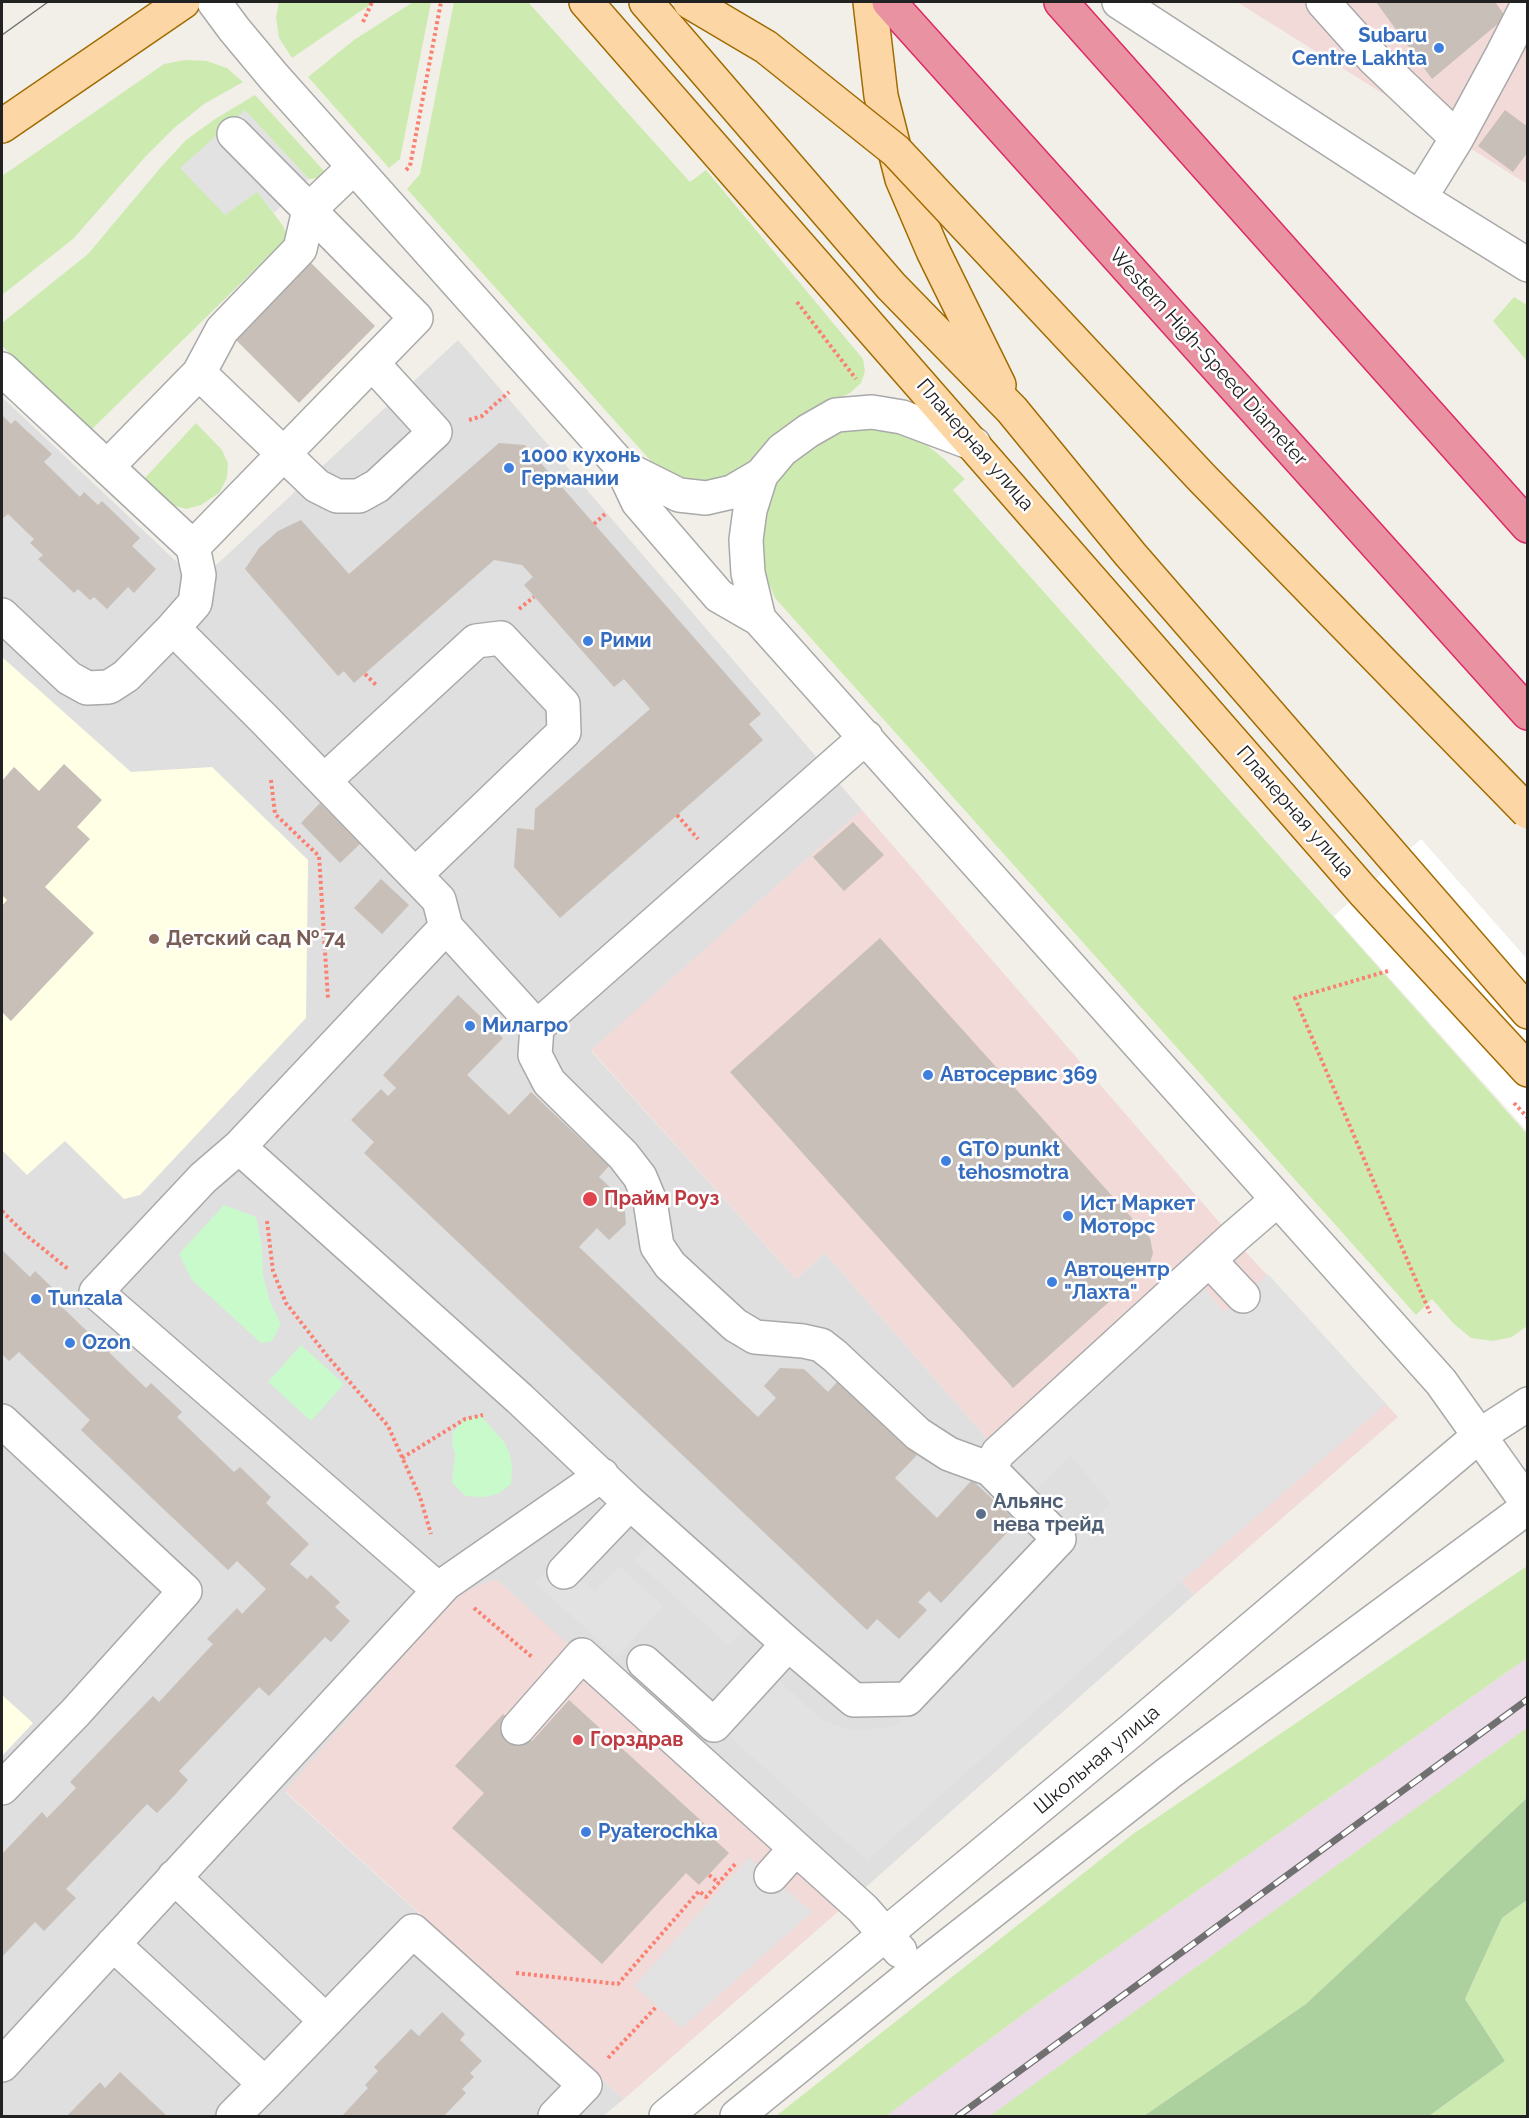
<!DOCTYPE html>
<meta charset="utf-8">
<style>
body{margin:0}
#map{position:relative;width:1529px;height:2118px;overflow:hidden;background:#f2efe9;font-family:Raleway,sans-serif}
canvas{display:block}
.frame{position:absolute;inset:0;border:3px solid #222;pointer-events:none}
</style>
<div id="map">
<canvas width="1529" height="2118"></canvas>
<div class="frame"></div>
</div>
<script>
const ctx = document.querySelector('canvas').getContext('2d');
ctx.lineJoin = 'round';
function fill(path, color) {
  ctx.fillStyle = color;
  ctx.fill(path, 'evenodd');
}
function toPath(rows) {
  const path = new Path2D();
  for (const r of rows) {
    path.moveTo(r[0], r[1]);
    for (let i = 2; i < r.length; i += 2) path.lineTo(r[i], r[i + 1]);
  }
  return path;
}
function strokePath(path, color, width, dash) {
  ctx.strokeStyle = color;
  ctx.lineWidth = width;
  ctx.lineCap = dash ? 'butt' : 'round';
  ctx.setLineDash(dash || []);
  ctx.stroke(path);
}
function write(font, color, halo, rows, align = 'center') {
  ctx.font = font + ' Raleway,sans-serif';
  ctx.lineWidth = 5;
  ctx.setLineDash([]);
  ctx.textBaseline = 'middle';
  ctx.strokeStyle = halo;
  ctx.fillStyle = color;
  for (const [text, x, y, turn = 0] of rows) {
    ctx.save();
    ctx.translate(x, y);
    ctx.rotate((+turn || 0) * Math.PI / 180);
    ctx.textAlign = isNaN(turn) ? turn : align;
    if (halo) ctx.strokeText(text, 0, 0);
    ctx.fillText(text, 0, 0);
    ctx.restore();
  }
}
fill(toPath([
 [458,340,862,810,591,1051,796,1279,825,1253,1034,1492,1071,1455,1111,1503,1194,1595,848,1903,285,1792,624,2099,603,2116,2,2116,2,397,198,582]
]), '#e0dfdf');
fill(toPath([
 [1237,2,1527,2,1527,184],
 [862,810,1233,1238,1398,1417,1194,1595,1111,1503,1071,1455,1034,1492,825,1253,796,1279,591,1050],
 [496,1579,701,1764,848,1903,624,2099,285,1791,455,1596]
]), '#f2dad9');
fill(toPath([
 [1527,1658,1527,1854,1160,2116,886,2116,1048,1996]
]), '#ebdbe8');
fill(toPath([
 [2,657,131,772,212,767,308,860,306,1018,140,1195,124,1199,65,1141,27,1175,2,1150],
 [2,1695,33,1723,2,1756]
]), '#ffffe5');
fill(toPath([
 [279,2,374,2,292,58,279,38,276,17],
 [413,2,431,2,400,159,389,168,308,77,354,40],
 [454,2,528,2,690,182,706,170,863,359,865,371,861,383,850,393,830,403,774,437,747,465,725,480,703,484,679,481,658,469,407,189,420,174],
 [185,60,207,61,227,68,243,82,204,104,173,129,146,156,73,239,2,295,2,176,164,64],
 [255,95,325,172,318,178,309,179,245,111,258,192,283,226,288,237,90,431,2,346,2,323,88,254,161,167,186,140,215,119],
 [1514,297,1527,305,1527,361,1493,321],
 [196,423,222,450,228,463,227,478,219,493,201,505,186,509,169,504,144,479],
 [869,426,896,430,923,442,943,458,965,479,953,490,1527,1134,1527,1326,1512,1337,1493,1341,1471,1338,1454,1324,1432,1299,1416,1315,775,598,761,566,763,512,775,484,793,462,818,443,845,431],
 [1527,1566,1527,1658,1048,1996,886,2116,776,2116,1133,1834],
 [1527,1728,1527,1798,1306,2004,1144,2116,990,2116],
 [1527,1900,1527,2116,1429,2116,1505,2061,1465,1999,1502,1918]
]), '#cdebb0');
fill(toPath([
 [1527,1798,1527,1900,1502,1918,1465,1999,1505,2061,1429,2116,1144,2116,1306,2004]
]), '#add19e');
fill(toPath([
 [224,1205,256,1217,262,1247,263,1275,270,1302,281,1324,272,1341,261,1343,192,1280,179,1254],
 [301,1345,344,1384,311,1421,268,1382],
 [481,1416,505,1443,510,1455,512,1468,511,1484,498,1494,483,1497,466,1496,452,1483,455,1455,452,1442,453,1432,465,1419]
]), '#c8facc');
fill(toPath([
 [245,110,309,179,274,213,257,192,225,215,180,168],
 [1268,1274,1386,1404,1181,1582,867,1861,728,1735,780,1681,823,1721,854,1731,896,1726,1110,1503,1071,1455,1034,1492,1010,1466,1204,1288,1225,1312],
 [653,1539,748,1624,729,1646,634,1560],
 [557,1558,595,1592,619,1566,663,1606,617,1657,535,1583],
 [749,1857,812,1912,682,2028,634,1986]
]), '#e2e2e2');
fill(toPath([
 [1421,839,1527,959,1527,1131,1334,916]
]), '#fff');
fill(toPath([
 [1376,2,1495,2,1506,17,1432,79],
 [1505,110,1528,127,1528,152,1513,172,1478,146],
 [310,262,375,326,299,403,235,339],
 [2,415,11,424,15,420,52,454,44,462,80,497,84,492,98,505,102,501,140,538,132,546,156,569,134,593,128,587,107,609,94,597,90,600,78,589,74,593,38,559,43,555,30,543,34,539,8,514,3,518,2,517],
 [499,443,525,445,761,714,749,724,763,740,560,918,514,867,517,828,534,830,535,809,650,709,624,679,614,687,524,585,533,577,522,565,494,560,354,683,344,671,338,676,245,569,259,548,278,531,301,520,349,574],
 [64,764,102,800,77,827,90,839,45,887,94,933,11,1021,2,1012,2,906,7,900,2,895,2,781,14,767,39,791],
 [320,803,360,844,340,863,301,823],
 [853,822,884,855,844,891,813,857],
 [381,879,409,905,382,934,354,908],
 [880,938,1150,1238,1153,1253,1149,1266,1013,1388,730,1072],
 [458,995,503,1038,467,1075,509,1115,531,1092,609,1166,599,1177,624,1200,626,1224,609,1240,597,1228,579,1247,758,1417,776,1398,764,1386,780,1368,804,1369,828,1392,838,1381,917,1455,895,1478,937,1518,972,1480,1017,1522,941,1603,929,1591,918,1602,927,1610,899,1639,877,1619,867,1630,364,1153,374,1142,351,1120,381,1089,388,1096,396,1088,383,1075],
 [2,1250,30,1277,35,1271,67,1302,62,1307,146,1388,151,1383,182,1412,177,1417,234,1472,240,1467,271,1497,266,1503,309,1544,290,1564,307,1579,311,1575,340,1602,335,1607,350,1621,331,1642,325,1637,269,1696,259,1687,179,1771,188,1780,174,1796,157,1813,147,1804,66,1889,76,1898,44,1931,35,1922,2,1957,2,1854,42,1812,47,1818,76,1788,70,1782,153,1696,159,1702,213,1644,207,1639,237,1608,242,1614,266,1589,237,1561,228,1570,155,1501,81,1430,90,1420,19,1352,9,1361,2,1354],
 [569,1700,719,1837,716,1841,729,1853,699,1885,686,1873,602,1964,452,1828,484,1793,455,1766,503,1714,532,1741],
 [442,2012,465,2034,460,2040,482,2061,470,2073,474,2077,462,2089,466,2093,444,2116,342,2116,368,2088,365,2085,378,2071,374,2067,411,2029,419,2036],
 [120,2072,167,2116,67,2116,100,2082,105,2088]
]), '#c7bfb8');
const minor = toPath([
 [214,2,234,29,274,77,621,466,638,502,719,596,759,619,1441,1382,1528,1504],
 [1119,2,1420,198,1528,265],
 [1323,2,1374,59,1457,138],
 [1420,198,1457,138,1502,55,1528,4],
 [2,369,193,547,199,575,195,603,173,628,265,720,439,900,446,927],
 [199,373,317,486,337,496,359,496,377,486,435,432,372,363],
 [621,466,679,495,706,498,732,492,761,475,782,450,808,431,836,415,872,412,902,417,974,444],
 [107,467,199,373,222,330,300,249,309,210,354,167],
 [193,547,416,318,234,134],
 [2,615,69,678,87,688,109,687,126,676,173,628],
 [759,619,748,573,746,540,750,510,761,475],
 [324,781,476,641,501,638,563,704,564,732,415,875],
 [537,1027,535,1055,549,1082,623,1155,640,1177,650,1201,657,1246,670,1265,735,1325,755,1337,803,1341,821,1345,835,1356,918,1434,949,1454,990,1469,1059,1539,907,1699,854,1700,788,1644,630,1503,520,1399,239,1147,446,927,537,1027,866,737],
 [239,1147,203,1178,96,1292,439,1590],
 [1209,1260,1243,1296],
 [2,1421,185,1591,75,1713,2,1788],
 [990,1469,998,1453,1233,1238,1277,1200],
 [564,1572,630,1503],
 [644,1662,714,1725,788,1644],
 [518,1728,582,1655,863,1909,900,1951],
 [771,1876,795,1849],
 [174,1877,326,2021],
 [113,1944,265,2084,233,2116],
 [2,2065,445,1584,602,1475],
 [265,2084,413,1931,585,2085,555,2116],
 [666,2116,1132,1730,1480,1435,1528,1404],
 [737,2116,916,1971,1170,1772,1528,1507]
]);
const major = toPath([
 [586,2,1363,891,1528,1070],
 [646,2,891,286,1012,410,1130,554,1528,1012],
 [870,2,881,96,902,179,933,251,999,385],
 [2,126,183,2]
]);
const highway = toPath([
 [889,2,1528,713],
 [1061,2,1528,526]
]);
strokePath(minor, '#a9a9a9', 36);
strokePath(major, '#a06b00', 36);
strokePath(highway, '#dc2a67', 36);
strokePath(toPath([
 [363,22,372,2],
 [406,170,410,166,441,2],
 [797,302,856,379],
 [469,420,482,416,509,392],
 [594,524,605,514],
 [519,609,534,597],
 [365,674,377,686],
 [271,780,275,814,319,856,328,999],
 [677,815,698,839],
 [1388,971,1295,998,1430,1313],
 [1514,1103,1528,1118],
 [2,1211,26,1235,68,1269],
 [267,1221,273,1271,286,1303,328,1357,388,1426,420,1497,431,1534],
 [402,1458,465,1419,483,1415],
 [474,1608,532,1657],
 [709,1875,719,1883],
 [516,1973,618,1984,699,1891,706,1897,736,1863],
 [608,2058,657,2006]
]), '#fa8072', 4, [3, 3]);
strokePath(minor, '#fff', 33);
strokePath(major, '#fcd6a4', 33);
strokePath(highway, '#e892a2', 33);
strokePath(toPath([
 [2,3,3,2],
 [2,35,48,2]
]), '#707070', 1.5);
const rail = toPath([
 [958,2116,1528,1699]
]);
strokePath(rail, '#707070', 7);
strokePath(rail, '#fff', 4.5, [14]);
const majorBridge = toPath([
 [690,2,766,47,896,151,1202,478,1528,812]
]);
strokePath(majorBridge, '#a06b00', 36, []);
strokePath(majorBridge, '#fcd6a4', 33);
for (const [x, y, r, color] of [
 [1439,48,6,"#3f7fe0"],
 [509,468,6,"#3f7fe0"],
 [588,641,6,"#3f7fe0"],
 [154,939,6,"#8d6e63"],
 [470,1026,6,"#3f7fe0"],
 [928,1075,6,"#3f7fe0"],
 [946,1161,6,"#3f7fe0"],
 [590,1199,8,"#e0444e"],
 [1068,1216,6,"#3f7fe0"],
 [1052,1282,6,"#3f7fe0"],
 [36,1299,6,"#3f7fe0"],
 [70,1343,6,"#3f7fe0"],
 [981,1514,6,"#5c6f8a"],
 [578,1740,6,"#e0444e"],
 [586,1832,6,"#3f7fe0"]
]) {
  const dot = new Path2D();
  dot.arc(x, y, r, 0, 2 * Math.PI);
  ctx.fillStyle = color;
  ctx.fill(dot);
  strokePath(dot, '#fff', 2);
}
write('bold 20px', '#366cbe', '#fff', [
 ["Subaru",1427,36,"right"],
 ["Centre Lakhta",1427,59,"right"],
 ["1000 кухонь",521,456],
 ["Германии",521,479],
 ["Рими",600,641],
 ["Милагро",482,1026],
 ["Автосервис 369",940,1075],
 ["GTO punkt",958,1150],
 ["tehosmotra",958,1173],
 ["Ист Маркет",1080,1204],
 ["Моторс",1080,1227],
 ["Автоцентр",1064,1270],
 ["\"Лахта\"",1064,1293],
 ["Tunzala",48,1299],
 ["Ozon",82,1343],
 ["Pyaterochka",598,1832]
], 'left');
write('20px', '#222', '#fff', [
 ["Western High-Speed Diameter",1208,357,48],
 ["Планерная улица",975,445,49],
 ["Планерная улица",1295,812,49],
 ["Школьная улица",1097,1760,-40]
]);
write('bold 20px', '#785e54', '#fff', [
 ["Детский сад № 74",166,939]
], 'left');
write('bold 20px', '#be3a42', '#fff', [
 ["Прайм Роуз",604,1199],
 ["Горздрав",590,1740]
], 'left');
write('bold 20px', '#4e5e75', '#fff', [
 ["Альянс",993,1502],
 ["нева трейд",993,1525]
], 'left');
</script>
